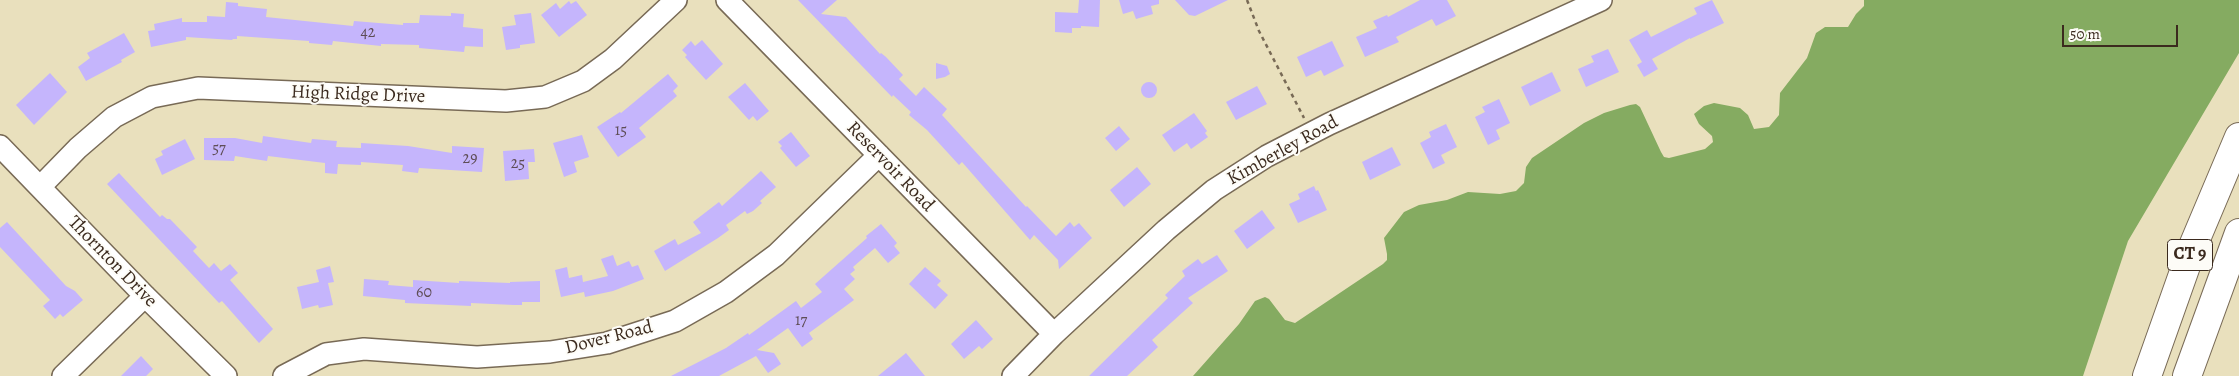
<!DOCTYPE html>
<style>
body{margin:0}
#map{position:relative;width:2239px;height:376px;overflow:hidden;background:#e9e0bd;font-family:Alegreya,serif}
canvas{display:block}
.scale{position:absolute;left:2062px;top:25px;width:116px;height:22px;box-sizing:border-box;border:2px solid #3b2a1e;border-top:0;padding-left:6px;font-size:15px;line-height:18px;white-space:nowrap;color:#3b2a1e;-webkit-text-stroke:4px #fdfcf7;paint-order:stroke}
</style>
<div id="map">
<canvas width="2239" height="376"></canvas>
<div class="scale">50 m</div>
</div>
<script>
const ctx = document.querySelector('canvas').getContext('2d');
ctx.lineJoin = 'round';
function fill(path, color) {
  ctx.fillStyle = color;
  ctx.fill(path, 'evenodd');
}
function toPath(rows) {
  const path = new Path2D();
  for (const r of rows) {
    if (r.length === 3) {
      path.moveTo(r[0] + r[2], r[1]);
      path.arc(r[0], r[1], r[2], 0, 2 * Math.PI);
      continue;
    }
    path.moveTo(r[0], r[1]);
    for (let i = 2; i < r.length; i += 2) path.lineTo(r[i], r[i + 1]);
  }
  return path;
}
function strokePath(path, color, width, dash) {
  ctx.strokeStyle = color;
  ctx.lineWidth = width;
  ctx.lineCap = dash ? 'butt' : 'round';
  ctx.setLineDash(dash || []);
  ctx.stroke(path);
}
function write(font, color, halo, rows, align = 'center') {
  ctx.font = font + ' Alegreya,serif';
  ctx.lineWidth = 4;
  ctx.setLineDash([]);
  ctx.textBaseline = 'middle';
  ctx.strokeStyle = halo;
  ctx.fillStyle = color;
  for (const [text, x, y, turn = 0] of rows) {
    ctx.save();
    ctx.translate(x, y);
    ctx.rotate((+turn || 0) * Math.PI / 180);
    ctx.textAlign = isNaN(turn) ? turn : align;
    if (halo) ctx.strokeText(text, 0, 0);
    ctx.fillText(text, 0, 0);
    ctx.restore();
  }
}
fill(toPath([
 [1864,0,2239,0,2239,53,2128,241,2083,376,1193,376,1239,324,1255,301,1265,297,1269,299,1285,320,1295,323,1383,264,1387,260,1387,254,1384,238,1404,212,1419,205,1447,200,1468,192,1500,194,1516,191,1524,183,1526,167,1532,158,1584,123,1604,113,1630,105,1636,104,1640,107,1661,152,1664,157,1669,158,1705,149,1713,142,1712,136,1699,124,1694,114,1704,106,1714,103,1740,108,1748,115,1754,129,1769,127,1779,115,1780,93,1807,58,1816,33,1825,27,1848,27,1856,14,1864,6]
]), '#85ab61');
fill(toPath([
 [798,0,837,0,821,14,846,17,880,54,881,53,886,57,903,75,899,79,916,96,924,87,947,109,942,115,1026,207,1027,206,1056,236,1070,222,1074,227,1079,223,1092,238,1059,269,1058,260,1034,235,1030,240,962,162,959,165,927,130,909,115,911,112,893,95,892,97],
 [1079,0,1100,0,1099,27,1081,26,1081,28,1072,28,1072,33,1055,32,1055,12,1078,13],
 [1119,0,1159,0,1159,4,1151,6,1153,14,1136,19,1133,11,1123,14],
 [1175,0,1228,0,1195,16,1189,15],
 [1420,0,1447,0,1456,16,1436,26,1432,19,1396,37,1399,42,1365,57,1356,37,1377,28,1373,21,1387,15,1388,17],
 [1712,0,1724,23,1690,39,1690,38,1652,59,1658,69,1644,77,1637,65,1642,62,1629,40,1647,30,1651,37,1697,14,1694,8],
 [569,1,571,4,576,1,587,15,559,37,541,15,556,3,560,9],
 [226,2,238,3,238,6,267,9,266,17,353,26,354,21,403,25,403,23,419,23,420,15,451,16,451,13,464,14,463,27,483,29,483,47,465,46,464,52,419,48,419,45,381,44,381,46,333,41,332,45,309,43,309,41,237,36,237,39,232,39,233,40,186,37,186,40,151,47,148,31,155,30,154,24,182,18,182,22,207,22,207,16,225,17],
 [531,13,535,43,520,45,520,48,506,50,502,27,516,25,514,15],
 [124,33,135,52,121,60,122,62,86,81,78,67,90,58,87,53],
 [702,40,723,64,706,80,685,57,687,55,682,50,691,41,695,46],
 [1332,41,1344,66,1324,76,1321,70,1306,77,1297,57],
 [1608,49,1619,72,1586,87,1578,69,1594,62,1591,56],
 [936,63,947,66,950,74,945,77,936,79],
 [1552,72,1561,91,1530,106,1521,87],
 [50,73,67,92,34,125,16,105],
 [668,74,678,86,673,91,677,96,639,128,646,137,618,157,597,127,620,112,621,113],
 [1149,90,8],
 [745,83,769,111,757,121,753,116,749,120,728,97],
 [1257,86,1267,104,1236,120,1226,102],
 [1499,99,1510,123,1496,130,1500,139,1488,145,1475,117,1485,112,1482,107],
 [1194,113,1207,131,1205,133,1208,137,1191,149,1187,143,1174,152,1162,135],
 [1446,124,1457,147,1441,155,1445,163,1433,169,1420,143,1431,137,1429,132],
 [1119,126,1130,139,1116,151,1105,138],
 [791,132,810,156,796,167,780,148,782,146,778,142],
 [582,135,589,157,574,162,577,172,564,177,553,143],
 [263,136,311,143,312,139,337,141,336,147,361,148,361,143,408,146,452,153,452,146,484,148,482,172,419,168,418,173,402,171,403,165,361,162,361,165,338,164,337,174,325,173,325,163,268,156,267,161,235,156,234,161,204,160,204,138,235,138,262,143],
 [185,139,195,159,162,175,155,159,163,155,161,151],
 [1392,147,1401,165,1370,180,1362,162],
 [534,149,535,162,528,162,529,179,505,181,503,151],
 [1137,167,1151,184,1124,207,1110,190],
 [761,171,776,187,760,201,762,203,753,211,747,214,745,211,726,225,729,230,718,238,665,271,654,251,675,239,678,245,701,233,693,222,719,202,722,206],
 [119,173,160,217,162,215,167,219,170,219,197,247,193,251,209,268,214,263,221,271,230,264,238,273,230,280,273,329,259,343,222,301,219,303,107,184],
 [1314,186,1316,191,1318,190,1327,210,1298,223,1289,204,1300,199,1298,194],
 [1262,210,1275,228,1247,249,1234,231],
 [7,222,66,286,75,291,83,300,63,317,60,314,55,319,43,306,50,300,0,247,0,228],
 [881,224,897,243,894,246,900,253,888,263,875,248,853,267,855,270,850,274,855,279,844,289,854,300,809,333,813,339,802,347,788,328,757,350,774,353,781,364,768,373,756,356,719,376,671,376,726,348,748,333,749,335,796,301,801,308,822,292,815,284,867,238,866,236],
 [613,255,617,266,629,261,632,267,638,265,644,279,613,291,585,297,584,292,561,297,555,270,567,267,569,278,582,275,583,282,608,276,601,259],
 [1217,255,1228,271,1188,298,1193,303,1152,340,1158,347,1127,376,1089,376,1168,298,1165,295,1185,276,1182,271,1198,259,1202,264],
 [330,266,334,282,328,283,333,305,319,308,318,305,302,309,297,287,319,282,316,270],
 [925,267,941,281,937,285,948,295,935,309,909,284],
 [364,279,389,281,388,285,413,287,413,280,459,283,459,281,510,283,510,282,540,281,540,302,522,302,522,305,514,305,471,303,471,306,405,303,405,300,363,296],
 [976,320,993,339,982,349,979,346,964,359,951,344],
 [906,353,925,376,878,376],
 [141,356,153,369,146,376,121,376]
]), '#c5b5fc');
const minor = toPath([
 [727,0,1054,334],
 [0,146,145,296,226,376],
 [40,187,78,148,114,117,152,97,198,88,506,101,545,97,583,81,613,59,676,0],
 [63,376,145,296],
 [284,376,326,354,364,349,477,357,550,352,607,343,675,321,726,292,776,255,879,155],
 [1013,376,1054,334,1166,230,1214,190,1267,156,1329,124,1601,0]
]);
const highway = toPath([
 [2147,376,2193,246,2239,137],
 [2187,376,2239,233]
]);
strokePath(minor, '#786a56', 24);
strokePath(highway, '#786a56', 30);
strokePath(toPath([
 [1247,0,1259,31,1304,118]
]), '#786a56', 2.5, [4, 4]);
strokePath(minor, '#fff', 21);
strokePath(highway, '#fff', 28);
write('16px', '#5e4d56', null, [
 ["42",368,33],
 ["15",621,131],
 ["57",219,149],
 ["29",470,159],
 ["25",518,164],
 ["60",424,293],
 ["17",801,321]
]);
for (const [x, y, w] of [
 [2190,255,45]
]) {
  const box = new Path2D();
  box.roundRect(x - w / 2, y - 15.5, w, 31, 4);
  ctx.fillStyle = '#fdfcf7';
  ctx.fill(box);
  strokePath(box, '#3b2a1e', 1);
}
write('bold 18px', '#3b2a1e', null, [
 ["CT 9",2190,255]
]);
write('19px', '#3b2a1e', '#fdfcf7', [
 ["High Ridge Drive",358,95,2],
 ["Kimberley Road",1283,151,-29],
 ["Reservoir Road",890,167,46],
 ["Thornton Drive",112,262,46],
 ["Dover Road",609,338,-14]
]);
</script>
